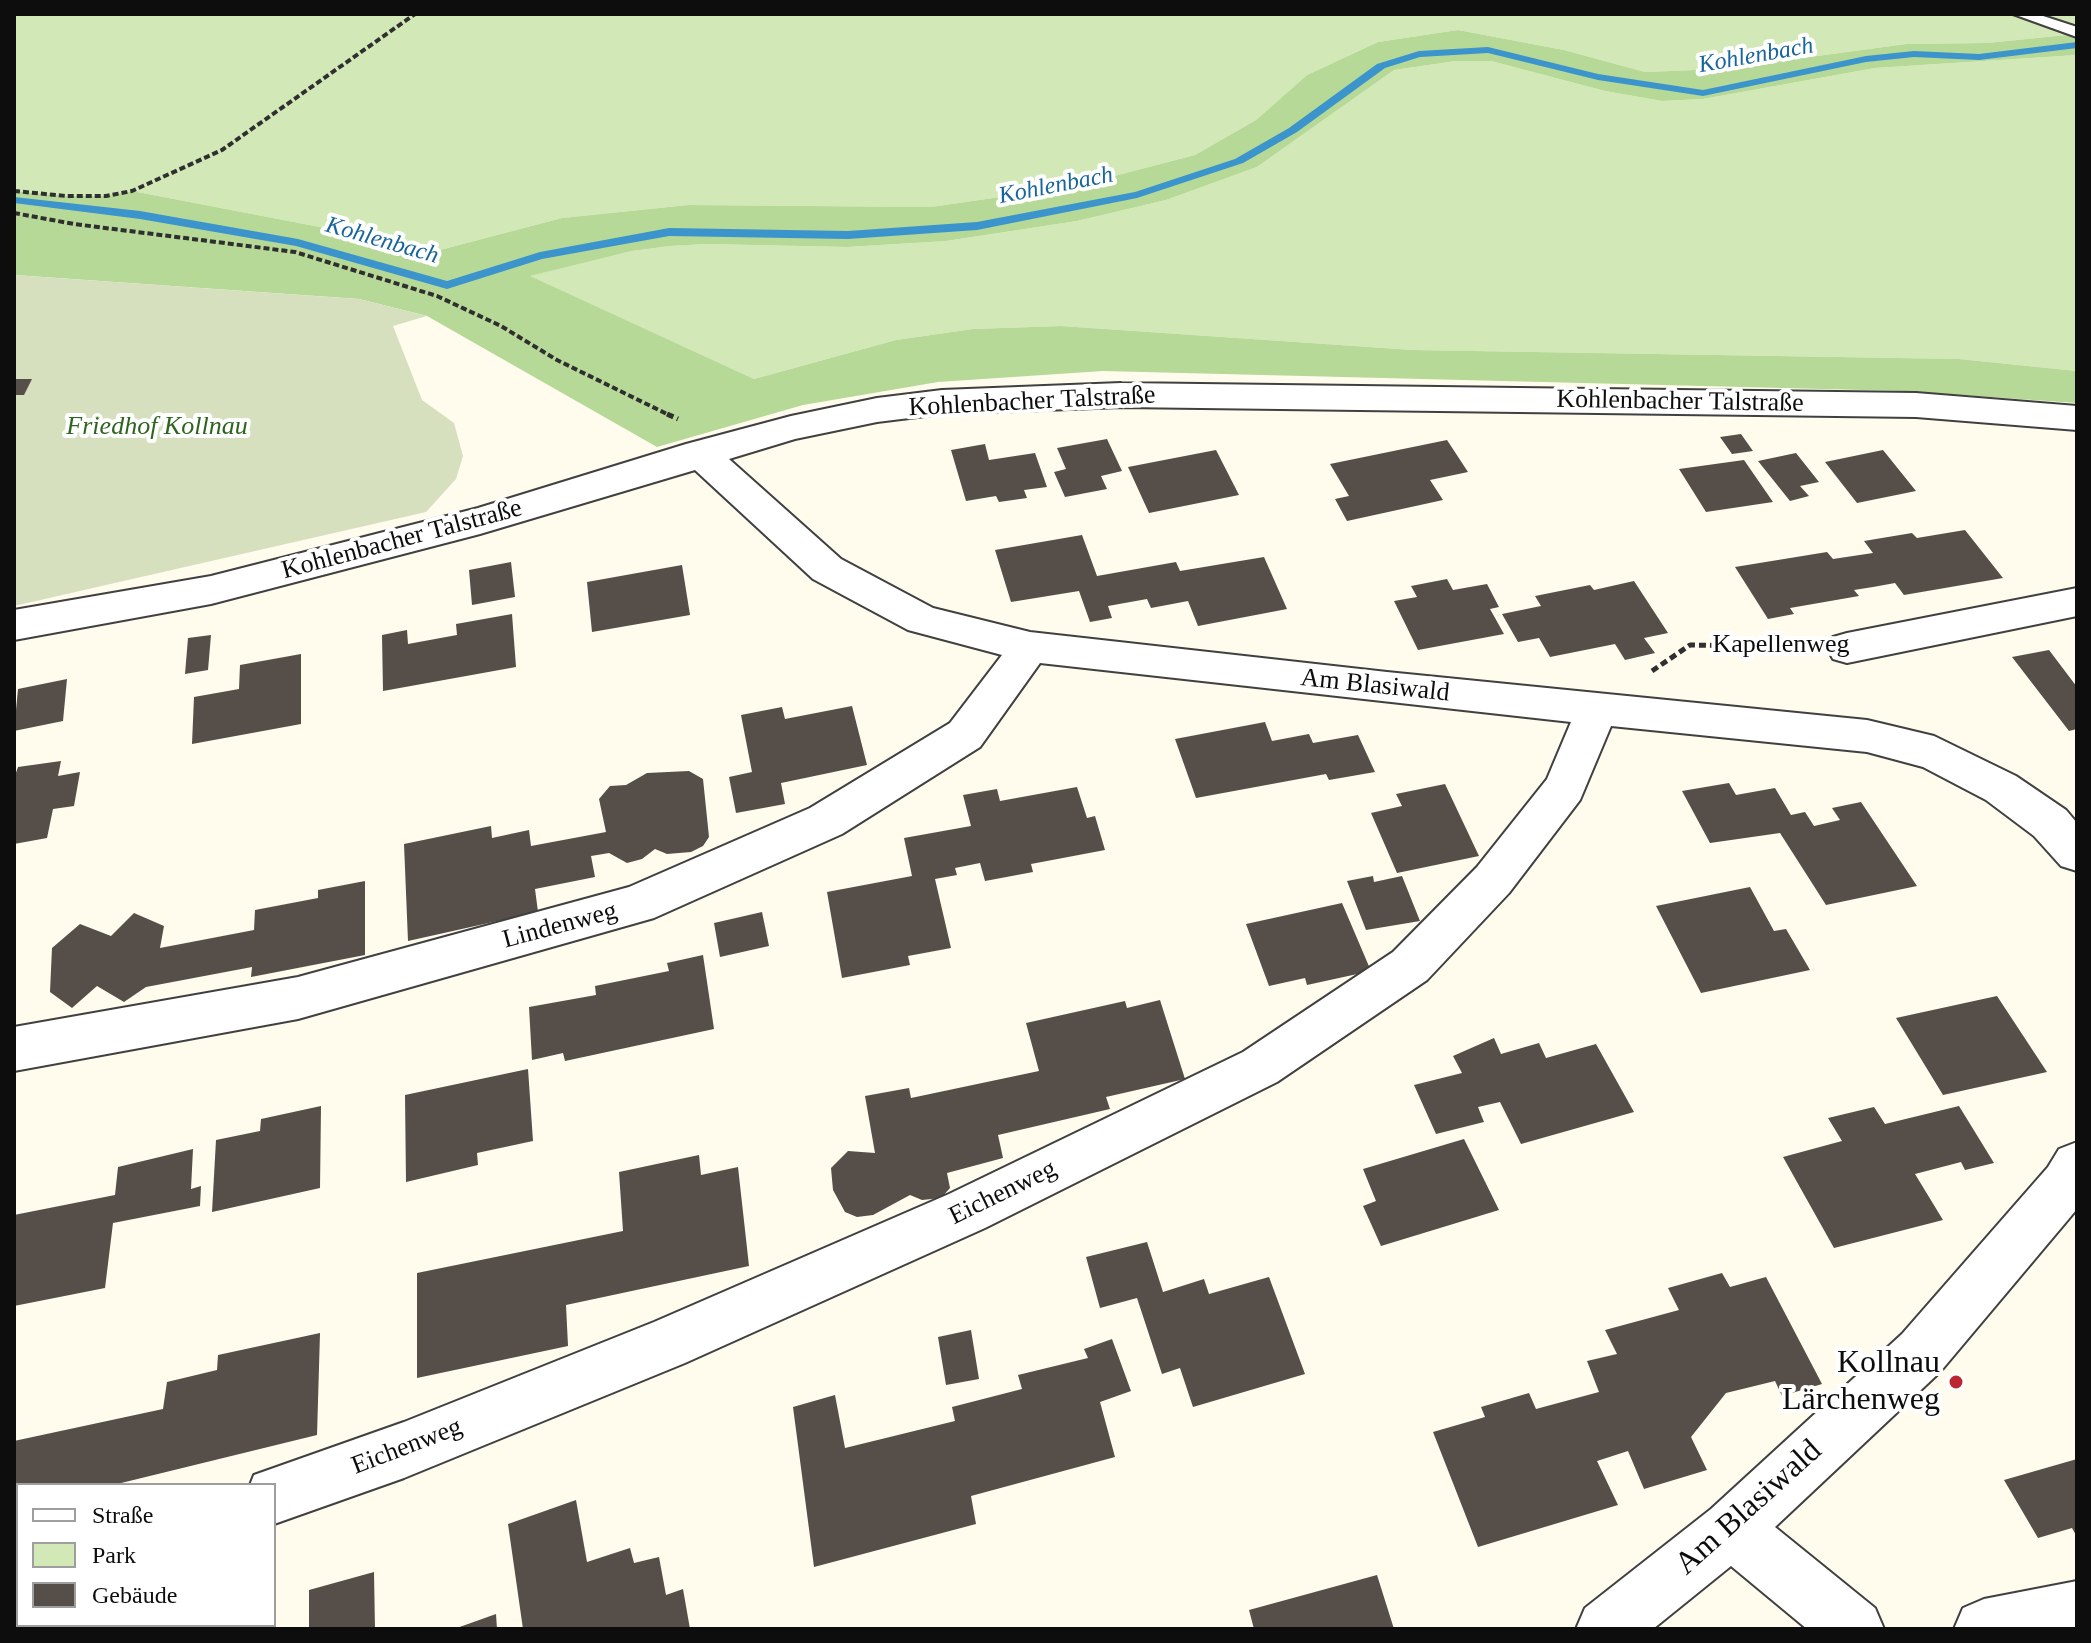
<!DOCTYPE html>
<meta charset="utf-8">
<style>
body{margin:0}
#map{position:relative;width:2091px;height:1643px;overflow:hidden;background:#fffbed;font-family:"Times New Roman",serif}
canvas{display:block}
.frame{position:absolute;inset:0;border:16px solid #0d0d0d;pointer-events:none}
.legend{position:absolute;left:16px;top:1483px;width:260px;height:144px;box-sizing:border-box;background:#fff;border:2px solid #9e9e9e;margin:0;padding:10px 14px;list-style:none;font-size:24px;color:#0d0d0d}
.legend li{display:flex;align-items:center;gap:16px;height:40px}
.legend b{width:40px;border:2px solid #9e9e9e}
</style>
<div id="map">
<canvas width="2091" height="1643"></canvas>
<div class="frame"></div>
<ul class="legend">
<li><b style="height:10px;background:#fff"></b>Straße</li>
<li><b style="height:22px;background:#d2e8b7"></b>Park</li>
<li><b style="height:22px;background:#554e49"></b>Gebäude</li>
</ul>
</div>
<script>
const ctx = document.querySelector('canvas').getContext('2d');
ctx.lineJoin = 'round';
function fill(path, color) {
  ctx.fillStyle = color;
  ctx.fill(path, 'evenodd');
}
function toPath(rows) {
  const path = new Path2D();
  for (const r of rows) {
    path.moveTo(r[0], r[1]);
    for (let i = 2; i < r.length; i += 2) path.lineTo(r[i], r[i + 1]);
  }
  return path;
}
function strokePath(path, color, width, dash) {
  ctx.strokeStyle = color;
  ctx.lineWidth = width;
  ctx.lineCap = dash ? 'butt' : 'round';
  ctx.setLineDash(dash || []);
  ctx.stroke(path);
}
function write(font, color, halo, rows, align = 'center') {
  ctx.font = font + ' "Times New Roman",serif';
  ctx.lineWidth = 8;
  ctx.setLineDash([]);
  ctx.textBaseline = 'middle';
  ctx.strokeStyle = halo;
  ctx.fillStyle = color;
  for (const [text, x, y, turn = 0] of rows) {
    ctx.save();
    ctx.translate(x, y);
    ctx.rotate((+turn || 0) * Math.PI / 180);
    ctx.textAlign = isNaN(turn) ? turn : align;
    if (halo) ctx.strokeText(text, 0, 0);
    ctx.fillText(text, 0, 0);
    ctx.restore();
  }
}
fill(toPath([
 [14,14,2077,14,2077,34,1987,43,1906,44,1721,69,1645,72,1564,50,1458,30,1378,42,1307,75,1256,120,1195,155,1076,186,931,207,688,205,562,218,440,250,132,191,106,196,66,196,14,191],
 [2077,55,2077,371,1959,359,1413,350,1061,326,973,329,896,340,754,379,529,276,632,251,670,246,707,244,847,247,946,241,1077,221,1166,200,1257,167,1394,70,1456,61,1491,61,1605,91,1662,101,1703,99,1875,68]
]), '#d2e8b7');
fill(toPath([
 [1458,30,1564,50,1645,72,1721,69,1906,44,1987,43,2077,34,2077,55,1875,68,1703,99,1662,101,1605,91,1491,61,1456,61,1394,70,1257,167,1166,200,1077,221,946,241,847,247,707,244,670,246,632,251,530,276,754,379,896,340,973,329,1061,326,1413,350,1959,359,2077,371,2077,403,1903,391,1103,371,938,382,803,405,657,447,427,316,359,299,14,275,14,191,66,196,106,196,132,191,440,250,562,218,688,205,931,207,1076,186,1195,155,1256,120,1307,75,1378,42]
]), '#b6d997');
fill(toPath([
 [14,275,359,299,427,316,393,326,422,400,454,423,463,456,456,479,426,512,14,606]
]), '#d6e0bf');
fill(toPath([
 [2077,42,2077,48,1979,60,1914,57,1866,62,1703,96,1598,80,1488,53,1420,57,1385,68,1297,132,1243,163,1137,198,977,230,848,239,669,236,542,259,447,289,296,246,140,219,14,203,14,197,140,211,298,239,447,281,540,252,669,228,848,231,977,222,1135,192,1235,159,1289,128,1377,64,1419,51,1488,47,1598,74,1703,90,1866,56,1914,51,1979,54,2077,42]
]), '#3b94cb');
fill(toPath([
 [14,379,32,379,24,395,14,395],
 [1741,434,1753,451,1732,454,1720,437],
 [1107,439,1122,471,1101,476,1107,489,1065,497,1054,472,1066,469,1057,448],
 [1447,440,1468,472,1430,480,1443,500,1347,521,1335,499,1349,496,1330,464],
 [985,444,989,460,1035,453,1047,487,1024,490,1027,498,999,502,996,496,966,501,951,450],
 [1216,450,1239,495,1149,513,1128,467],
 [1883,450,1916,491,1857,503,1825,462],
 [1796,453,1819,482,1800,486,1809,496,1790,501,1758,461],
 [1744,460,1773,502,1706,512,1679,469],
 [1965,530,2003,578,1904,595,1895,583,1873,587,1854,590,1859,596,1790,608,1794,614,1768,619,1735,567,1827,552,1833,559,1873,553,1864,541,1912,533,1917,538],
 [1082,535,1097,576,1176,562,1180,571,1264,557,1287,609,1198,626,1188,601,1151,608,1147,599,1108,606,1112,618,1090,622,1079,591,1011,602,995,550],
 [511,562,515,597,472,605,469,570],
 [682,565,690,615,592,632,587,582],
 [1447,579,1453,590,1487,584,1499,607,1490,609,1504,634,1418,650,1394,601,1417,597,1411,586],
 [1634,581,1668,633,1644,638,1655,653,1625,660,1615,644,1550,657,1539,638,1518,642,1502,614,1541,606,1535,596,1590,585,1594,590],
 [512,614,516,667,383,691,382,635,407,630,408,644,457,635,456,624],
 [211,635,208,670,185,674,188,638],
 [2049,650,2077,687,2077,729,2069,731,2012,657],
 [301,654,301,724,192,744,194,697,239,689,240,665],
 [67,679,63,721,14,731,18,689],
 [852,706,867,765,781,783,785,804,736,813,729,777,752,772,741,715,782,707,785,719],
 [1265,722,1272,741,1309,734,1313,743,1358,735,1375,772,1329,780,1326,774,1196,798,1175,739],
 [61,761,58,776,80,772,74,806,53,809,47,838,14,844,14,778,18,767],
 [689,771,703,779,709,837,703,846,691,852,667,854,655,849,642,859,627,863,609,853,591,856,595,877,535,889,538,912,408,941,404,844,491,826,492,838,529,830,531,846,606,832,599,799,610,786,626,785,647,773],
 [1729,783,1736,795,1775,788,1791,815,1805,812,1814,826,1840,820,1832,808,1861,802,1917,886,1826,905,1780,833,1710,843,1682,791],
 [1445,784,1479,856,1397,873,1371,813,1402,806,1396,794],
 [1077,787,1087,818,1095,816,1105,850,1031,864,1033,872,985,881,980,863,955,868,957,875,935,879,951,948,908,956,910,965,842,978,827,892,912,876,904,838,971,826,963,795,997,789,1000,801],
 [1373,876,1374,882,1402,876,1420,921,1366,930,1347,881],
 [365,881,365,955,251,977,252,967,146,987,124,1002,97,986,72,1008,50,992,52,948,80,924,111,936,134,913,164,926,160,948,254,930,255,910,318,898,318,890],
 [1750,887,1774,931,1786,929,1810,970,1701,993,1656,906],
 [1342,903,1371,971,1307,985,1305,978,1269,986,1246,924],
 [762,912,769,946,720,957,714,923],
 [703,955,714,1029,565,1061,563,1053,532,1060,529,1007,596,995,595,986,669,971,667,963],
 [1997,996,2047,1072,1943,1095,1896,1018],
 [1160,1000,1185,1079,1106,1097,1110,1109,998,1135,1003,1158,947,1173,950,1188,941,1198,922,1200,910,1195,873,1215,857,1217,845,1212,833,1190,831,1168,848,1151,875,1153,865,1096,909,1088,911,1098,1039,1071,1026,1023,1125,1001,1127,1008],
 [1494,1038,1501,1054,1539,1043,1546,1058,1596,1044,1634,1112,1521,1144,1500,1102,1478,1107,1484,1122,1436,1134,1414,1085,1462,1073,1453,1056],
 [528,1069,533,1141,477,1153,478,1165,406,1182,405,1095],
 [321,1106,320,1188,212,1212,216,1140,260,1131,261,1119],
 [1959,1106,1994,1163,1965,1170,1961,1162,1915,1174,1943,1220,1834,1248,1783,1157,1842,1141,1828,1118,1874,1107,1885,1124],
 [1464,1139,1499,1210,1381,1246,1363,1206,1376,1201,1363,1169],
 [193,1149,191,1189,201,1186,200,1206,113,1223,105,1288,14,1306,14,1215,115,1195,118,1167],
 [699,1155,701,1175,738,1167,749,1266,566,1305,568,1346,417,1378,417,1273,623,1231,619,1172],
 [1147,1242,1163,1292,1204,1279,1209,1294,1269,1277,1305,1374,1193,1407,1180,1368,1162,1374,1137,1298,1100,1308,1086,1257],
 [1722,1273,1730,1287,1766,1277,1822,1384,1782,1396,1775,1381,1726,1393,1691,1437,1707,1470,1644,1489,1628,1451,1597,1461,1618,1505,1478,1547,1433,1432,1485,1417,1481,1407,1529,1393,1536,1409,1599,1392,1587,1361,1617,1354,1605,1330,1679,1310,1668,1288],
 [971,1330,979,1379,946,1385,938,1337],
 [320,1333,317,1435,113,1485,18,1485,18,1528,14,1529,14,1441,163,1409,167,1382,217,1370,218,1355],
 [1112,1339,1131,1391,1100,1402,1115,1457,971,1496,976,1524,814,1567,793,1407,835,1395,845,1448,955,1421,952,1407,1022,1389,1018,1375,1088,1358,1084,1349],
 [2077,1459,2077,1537,2072,1528,2038,1538,2004,1480],
 [576,1500,587,1562,630,1548,634,1563,659,1557,666,1595,683,1589,690,1629,523,1629,508,1524],
 [374,1572,375,1629,309,1629,309,1590],
 [1377,1575,1394,1629,1254,1629,1249,1610],
 [496,1614,497,1629,454,1629]
]), '#554e49');
const service = toPath([
 [2013,14,2037,14,2077,27,2077,37,2013,14]
]);
const minor = toPath([
 [1121,383,1916,393,2077,406,2077,430,1916,417,1121,407,942,414,877,422,795,439,729,459,841,559,933,608,1030,632,1387,672,1867,720,1934,736,2016,776,2066,810,2077,823,2077,871,2061,866,2034,836,1986,800,1923,767,1867,752,1611,726,1580,800,1509,893,1427,980,1277,1082,985,1228,685,1363,404,1478,274,1524,274,1485,250,1485,254,1475,404,1422,654,1322,949,1194,1243,1052,1393,952,1477,867,1547,779,1571,722,1040,663,980,747,842,834,654,918,298,1019,14,1071,14,1027,298,977,629,887,810,808,950,723,1002,655,908,630,813,579,695,470,480,534,211,604,14,640,14,610,211,576,478,508,686,444,791,416,877,398,942,390,1121,383],
 [2077,588,2077,616,1847,663,1833,659,1827,648,1833,637,1847,633,2077,588],
 [2077,1142,2077,1209,1940,1372,1775,1527,1875,1608,1884,1629,1807,1629,1731,1566,1653,1629,1576,1629,1585,1608,1711,1509,1902,1334,2048,1167,2059,1149,2077,1142],
 [18,1555,18,1614,14,1615,14,1556,18,1555],
 [2077,1581,2077,1629,1954,1629,1963,1608,1984,1599,2077,1581]
]);
strokePath(service, '#404040', 4);
strokePath(minor, '#404040', 4);
strokePath(toPath([
 [14,191,66,196,106,196,132,191,222,150,415,14],
 [14,213,74,224,295,252,437,296,501,326,557,360,671,416]
]), '#2f2f2f', 4, [6, 3]);
strokePath(toPath([
 [667,414,678,419],
 [1652,671,1690,645,1806,647]
]), '#2f2f2f', 5, [7, 4]);
strokePath(toPath([
 [272,1625,273,1629]
]), '#2f2f2f', 6, [10, 5]);
fill(service, '#fff');
fill(minor, '#fff');
for (const [x, y, r, color] of [
 [1956,1382,8,"#bb2731"]
]) {
  const dot = new Path2D();
  dot.arc(x, y, r, 0, 2 * Math.PI);
  ctx.fillStyle = color;
  ctx.fill(dot);
  strokePath(dot, '#fff', 3);
}
write('italic 24px', '#18659d', '#fff', [
 ["Kohlenbach",1756,56,-10],
 ["Kohlenbach",1056,186,-11],
 ["Kohlenbach",382,241,16]
]);
write('26px', '#0d0d0d', '#fff', [
 ["Kohlenbacher Talstraße",1032,402,-3],
 ["Kohlenbacher Talstraße",1680,402,1],
 ["Kohlenbacher Talstraße",402,540,-15],
 ["Kapellenweg",1781,645],
 ["Am Blasiwald",1375,686,6],
 ["Lindenweg",560,926,-15],
 ["Eichenweg",1003,1193,-26],
 ["Eichenweg",407,1447,-21]
]);
write('italic 26px', '#2e641e', '#fff', [
 ["Friedhof Kollnau",157,427]
]);
write('32px', '#0d0d0d', '#fff', [
 ["Kollnau",1940,1364],
 ["Lärchenweg",1940,1401]
], 'right');
write('32px', '#0d0d0d', '#fff', [
 ["Am Blasiwald",1749,1508,-42]
]);
</script>
